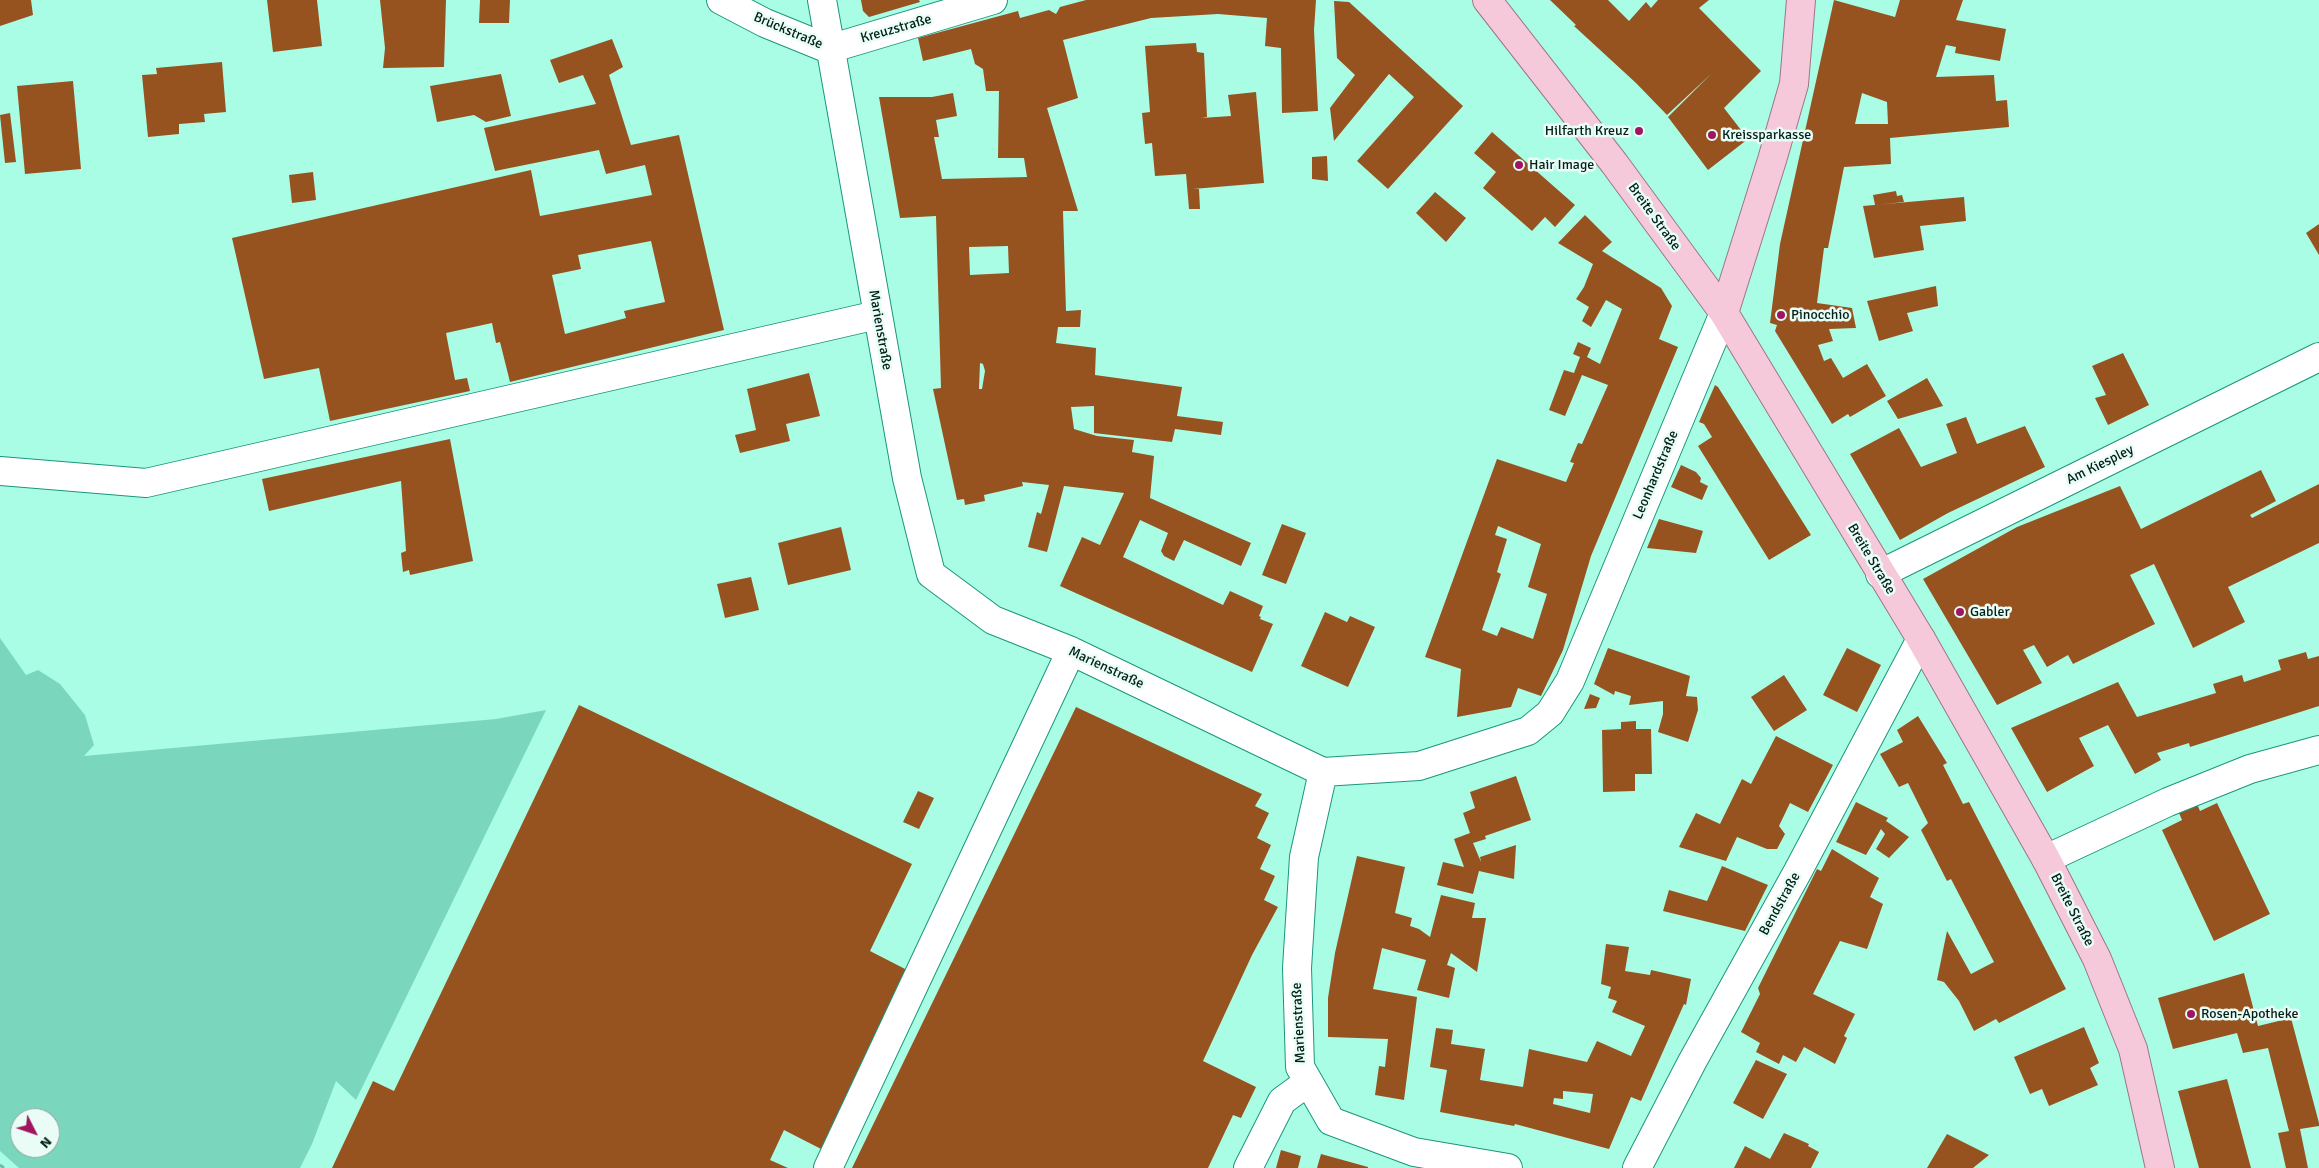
<!DOCTYPE html>
<meta charset="utf-8">
<style>
body{margin:0}
#map{position:relative;width:2319px;height:1168px;overflow:hidden;background:#aafde5;font-family:Signika,sans-serif}
canvas{display:block}
.north{position:absolute;left:10px;top:1108px;width:50px;height:50px;box-sizing:border-box;background:#e9fcf6;border:1px solid #8ca49d;border-radius:50%;rotate:131deg;font-size:14px;font-weight:700;line-height:20px;text-align:center;color:#002018}
.north::after{content:'';display:block;margin:auto;width:18px;height:22px;background:#9f1560;clip-path:polygon(50% 0,100% 100%,50% 72%,0 100%)}
</style>
<div id="map">
<canvas width="2319" height="1168"></canvas>
<div class="north">N</div>
</div>
<script>
const ctx = document.querySelector('canvas').getContext('2d');
ctx.lineJoin = 'round';
function fill(path, color) {
  ctx.fillStyle = color;
  ctx.fill(path, 'evenodd');
}
function toPath(rows) {
  const path = new Path2D();
  for (const r of rows) {
    path.moveTo(r[0], r[1]);
    for (let i = 2; i < r.length; i += 2) path.lineTo(r[i], r[i + 1]);
  }
  return path;
}
function strokePath(path, color, width, dash) {
  ctx.strokeStyle = color;
  ctx.lineWidth = width;
  ctx.lineCap = dash ? 'butt' : 'round';
  ctx.setLineDash(dash || []);
  ctx.stroke(path);
}
function write(font, color, halo, rows, align = 'center') {
  ctx.font = font + ' Signika,sans-serif';
  ctx.lineWidth = 5;
  ctx.setLineDash([]);
  ctx.textBaseline = 'middle';
  ctx.strokeStyle = halo;
  ctx.fillStyle = color;
  for (const [text, x, y, turn = 0] of rows) {
    ctx.save();
    ctx.translate(x, y);
    ctx.rotate((+turn || 0) * Math.PI / 180);
    ctx.textAlign = isNaN(turn) ? turn : align;
    if (halo) ctx.strokeText(text, 0, 0);
    ctx.fillText(text, 0, 0);
    ctx.restore();
  }
}
fill(toPath([
 [0,638,26,675,38,670,60,684,85,715,94,745,84,756,496,719,546,710,356,1100,336,1081,312,1144,300,1168,19,1168,0,1151],
 [20,1118,50,1118,50,1148,20,1148]
]), '#7ad7be');
fill(toPath([
 [0,0,31,0,33,15,0,26],
 [267,0,317,0,322,46,273,52],
 [380,0,446,0,444,67,383,68,385,48],
 [480,0,510,0,509,23,479,23],
 [861,0,919,0,920,2,869,17,863,11],
 [1086,0,1316,0,1314,30,1318,111,1282,113,1281,48,1265,46,1267,18,1218,14,1151,18,1063,40,1078,98,1047,108,1078,211,1063,211,1066,311,1081,310,1080,327,1058,327,1056,343,1096,348,1095,375,1182,387,1177,416,1223,422,1221,435,1175,429,1172,442,1094,433,1094,406,1071,407,1074,429,1097,436,1134,440,1132,452,1154,456,1150,498,1251,543,1241,566,1184,540,1174,561,1164,556,1161,551,1168,533,1140,520,1123,557,1223,605,1230,591,1263,606,1259,616,1261,617,1260,619,1273,624,1252,672,1060,586,1082,537,1100,545,1124,493,1064,486,1047,552,1028,547,1037,512,1041,514,1049,485,1022,482,1023,486,984,495,985,501,965,505,964,499,957,500,933,389,941,388,936,216,900,218,879,97,932,97,953,93,957,116,936,120,939,137,934,137,942,179,1027,177,1024,158,998,158,999,91,986,91,983,69,975,64,971,49,923,61,918,38,1018,11,1020,18,1049,10,1056,14,1060,7],
 [1008,246,1009,273,970,275,969,247],
 [980,363,983,364,985,371,982,389,979,389],
 [1550,0,1608,0,1629,21,1646,2,1651,8,1658,0,1709,0,1699,8,1761,71,1724,108,1748,139,1708,170,1668,117,1711,74,1667,115,1636,83,1574,26,1576,25],
 [1834,0,1895,17,1900,0,1963,0,1956,20,2006,29,2000,61,1955,53,1956,47,1946,45,1936,77,1994,75,1996,101,2007,100,2009,127,1890,138,1891,164,1844,167,1828,248,1824,248,1817,303,1852,308,1856,328,1829,329,1833,341,1818,345,1824,361,1831,358,1843,378,1867,364,1886,396,1850,417,1848,414,1832,424,1775,331,1777,325,1770,323,1780,244],
 [1862,93,1887,102,1888,124,1855,124],
 [1334,1,1349,2,1463,106,1388,189,1357,161,1414,97,1389,74,1334,141,1330,108,1355,75,1337,58],
 [612,39,623,67,609,75,631,145,679,135,724,330,510,382,500,342,496,343,492,323,446,333,455,380,467,378,470,391,330,421,319,368,264,379,232,238,531,170,540,216,652,195,645,165,606,174,599,150,495,171,484,128,596,104,583,75,559,83,550,60],
 [651,241,665,302,624,311,626,318,565,334,552,275,581,269,578,255],
 [1196,43,1197,52,1204,53,1207,117,1201,118,1231,116,1228,95,1256,92,1264,183,1193,189,1199,189,1200,209,1189,209,1186,174,1155,176,1152,143,1145,144,1142,113,1150,112,1145,46],
 [222,62,226,112,204,114,205,122,179,124,179,134,148,137,142,75,157,74,156,68],
 [501,74,511,116,486,122,474,115,437,122,430,86],
 [73,81,81,169,25,174,17,86],
 [10,113,16,162,5,163,0,115],
 [1492,132,1575,205,1555,227,1545,217,1532,231,1483,188,1496,172,1474,153],
 [1327,156,1328,181,1312,179,1312,157],
 [313,172,316,200,292,203,289,175],
 [1896,191,1897,196,1902,195,1904,202,1875,205,1873,195],
 [1435,192,1466,218,1446,242,1416,213],
 [1964,197,1966,221,1920,226,1924,250,1874,258,1863,206],
 [1585,215,1612,242,1602,251,1661,288,1672,306,1659,339,1678,347,1591,556,1563,650,1541,696,1518,688,1511,707,1457,717,1461,669,1425,657,1497,459,1566,482,1574,463,1570,462,1578,443,1582,444,1608,385,1582,375,1565,416,1549,410,1564,370,1574,373,1580,357,1573,354,1578,342,1591,348,1587,357,1600,364,1622,309,1606,300,1591,327,1582,321,1589,307,1576,299,1584,287,1593,264,1558,243],
 [1498,526,1541,544,1528,587,1547,594,1533,639,1501,627,1497,636,1482,630,1501,574,1497,572,1507,539,1495,535],
 [2319,224,2319,255,2306,233],
 [1936,286,1938,306,1907,313,1913,331,1879,341,1867,301],
 [2123,353,2149,405,2108,425,2095,398,2106,395,2092,366],
 [809,373,820,416,786,424,790,441,740,453,735,435,756,430,747,389],
 [1927,378,1943,406,1898,419,1887,401],
 [1715,385,1718,387,1811,535,1769,560,1698,446,1712,437,1704,424,1699,422],
 [1966,417,1977,444,2025,426,2045,467,1948,513,1900,540,1850,454,1899,428,1921,467,1957,453,1946,424],
 [450,439,473,561,410,575,409,570,403,572,401,553,406,551,401,481,269,511,262,479],
 [1681,465,1696,472,1701,478,1700,482,1708,486,1702,500,1671,487],
 [2261,470,2276,501,2250,515,2252,518,2319,484,2319,543,2228,587,2245,622,2193,648,2154,564,2130,575,2155,624,2073,664,2068,655,2047,667,2034,645,2023,650,2042,683,1997,705,1923,579,2017,527,2120,486,2141,529],
 [1659,519,1703,531,1696,553,1647,548],
 [1282,524,1306,533,1286,584,1262,575],
 [841,527,851,570,788,585,778,543],
 [751,577,759,610,725,618,717,584],
 [1325,612,1347,622,1350,616,1375,627,1348,687,1301,666],
 [1608,648,1690,676,1686,696,1697,697,1698,710,1688,742,1658,732,1663,714,1663,701,1629,705,1631,696,1615,691,1614,695,1594,684],
 [1847,648,1881,665,1857,712,1823,695],
 [2306,652,2308,659,2319,656,2319,706,2190,747,2189,743,2157,753,2161,760,2135,774,2108,725,2079,738,2094,766,2047,792,2011,728,2118,682,2137,717,2216,693,2213,684,2242,675,2244,682,2281,670,2278,660],
 [1784,675,1807,710,1774,731,1751,697],
 [1590,694,1600,698,1596,708,1584,709],
 [579,705,912,864,870,951,909,971,825,1151,784,1130,770,1160,788,1168,332,1168,373,1081,394,1091],
 [1076,707,1262,794,1255,806,1269,813,1257,838,1271,845,1260,869,1275,876,1264,900,1278,907,1252,955,1203,1061,1256,1087,1241,1118,1233,1115,1208,1168,852,1168],
 [1918,716,1947,763,1943,765,1963,804,1969,802,2066,989,1999,1023,1996,1019,1974,1031,1959,1001,1944,982,1937,980,1947,931,1971,974,1994,962,1951,879,1947,881,1921,830,1928,823,1908,783,1899,787,1880,754,1903,742,1897,730],
 [1636,721,1636,729,1651,729,1652,774,1635,774,1635,791,1603,792,1602,730,1621,729,1621,722],
 [1776,736,1833,765,1808,812,1790,803,1779,826,1785,834,1777,849,1767,849,1737,837,1726,861,1679,847,1696,813,1720,824,1742,779,1751,784],
 [1516,776,1531,820,1485,836,1486,839,1473,843,1481,862,1480,857,1516,845,1514,879,1479,871,1473,894,1437,885,1443,862,1464,867,1454,839,1470,833,1463,813,1475,808,1470,792],
 [918,791,934,798,919,829,903,822],
 [1856,802,1888,818,1886,821,1909,837,1889,858,1876,849,1885,834,1881,829,1866,855,1836,842],
 [2217,803,2270,914,2214,941,2162,830,2182,820,2179,813,2197,804,2200,811],
 [1832,849,1879,878,1870,897,1883,904,1867,949,1840,941,1813,994,1855,1014,1844,1036,1847,1038,1835,1064,1804,1047,1796,1062,1783,1055,1779,1064,1756,1052,1760,1043,1741,1032,1760,994,1758,988,1817,869,1821,871],
 [1357,856,1405,867,1395,913,1412,918,1410,926,1419,929,1430,937,1441,895,1475,903,1472,918,1486,918,1477,972,1451,953,1447,965,1455,968,1449,998,1417,990,1426,960,1382,948,1373,989,1417,997,1404,1100,1375,1095,1379,1066,1385,1067,1388,1039,1328,1037,1328,998,1335,953],
 [1722,866,1768,885,1745,931,1663,911,1669,890,1707,901],
 [1606,944,1629,947,1625,971,1650,975,1651,970,1691,979,1686,1005,1684,1004,1641,1101,1631,1097,1609,1149,1515,1124,1514,1126,1440,1112,1447,1070,1430,1067,1436,1028,1453,1030,1451,1044,1485,1049,1480,1080,1523,1087,1529,1049,1587,1062,1597,1041,1631,1056,1645,1026,1612,1012,1617,1001,1608,998,1611,987,1601,984],
 [1563,1091,1593,1094,1590,1113,1553,1104,1554,1098,1563,1099],
 [2244,973,2258,1026,2291,1018,2319,1123,2319,1126,2300,1129,2308,1168,2286,1168,2278,1133,2289,1131,2268,1048,2243,1053,2237,1033,2173,1049,2158,998],
 [2084,1027,2099,1063,2090,1068,2098,1085,2049,1106,2042,1089,2030,1094,2014,1057],
 [1756,1060,1787,1074,1763,1119,1733,1103],
 [2227,1079,2251,1168,2199,1168,2178,1091],
 [1784,1133,1809,1144,1808,1146,1819,1152,1811,1168,1734,1168,1745,1146,1770,1159],
 [1947,1134,1989,1155,1973,1168,1927,1168],
 [1281,1150,1301,1156,1298,1168,1276,1168],
 [1321,1154,1368,1167,1368,1168,1317,1168]
]), '#965320');
const minor = toPath([
 [721,0,765,23,829,49,993,0],
 [822,0,907,478,931,574,993,620,1071,651,1323,772,1304,857,1297,968,1300,1067,1331,1121,1414,1152,1508,1168],
 [0,471,146,483,877,315],
 [1880,574,2319,357],
 [1323,772,1419,766,1528,731,1550,713,1570,681,1724,313],
 [2046,859,2168,802,2250,769,2319,750],
 [828,1168,1071,651],
 [1248,1168,1282,1101,1308,1082],
 [1637,1168,1692,1062,1798,871,1921,639]
]);
const major = toPath([
 [1487,0,1614,163,1724,313,1921,639,2046,859,2097,959,2133,1049,2160,1168],
 [1724,313,1772,160,1794,84,1801,0]
]);
strokePath(minor, '#1a967d', 30);
strokePath(major, '#9c7686', 30);
strokePath(toPath([
 [0,1165,4,1168]
]), '#76b9a6', 3, [5, 2.5]);
strokePath(minor, '#fff', 28);
strokePath(major, '#f6c9da', 28);
for (const [x, y, r, color] of [
 [1639,131,5,"#9f1560"],
 [1712,135,5,"#9f1560"],
 [1519,165,5,"#9f1560"],
 [1781,315,5,"#9f1560"],
 [1960,612,5,"#9f1560"],
 [2191,1014,5,"#9f1560"]
]) {
  const dot = new Path2D();
  dot.arc(x, y, r, 0, 2 * Math.PI);
  ctx.fillStyle = color;
  ctx.fill(dot);
  strokePath(dot, '#e9fcf6', 2);
}
write('14px', '#002018', '#e9fcf6', [
 ["Kreuzstraße",896,29,-16],
 ["Brückstraße",788,31,23],
 ["Breite Straße",1654,217,54],
 ["Marienstraße",880,330,80],
 ["Am Kiespley",2100,465,-26],
 ["Leonhardstraße",1656,475,-67],
 ["Breite Straße",1871,559,59],
 ["Marienstraße",1106,668,25],
 ["Bendstraße",1780,904,-61],
 ["Breite Straße",2072,910,63],
 ["Marienstraße",1299,1023,-93]
]);
write('14px', '#002018', '#e9fcf6', [
 ["Hilfarth Kreuz",1629,131,"right"],
 ["Kreissparkasse",1722,135],
 ["Hair Image",1529,165],
 ["Pinocchio",1791,315],
 ["Gabler",1970,612],
 ["Rosen-Apotheke",2201,1014]
], 'left');
</script>
